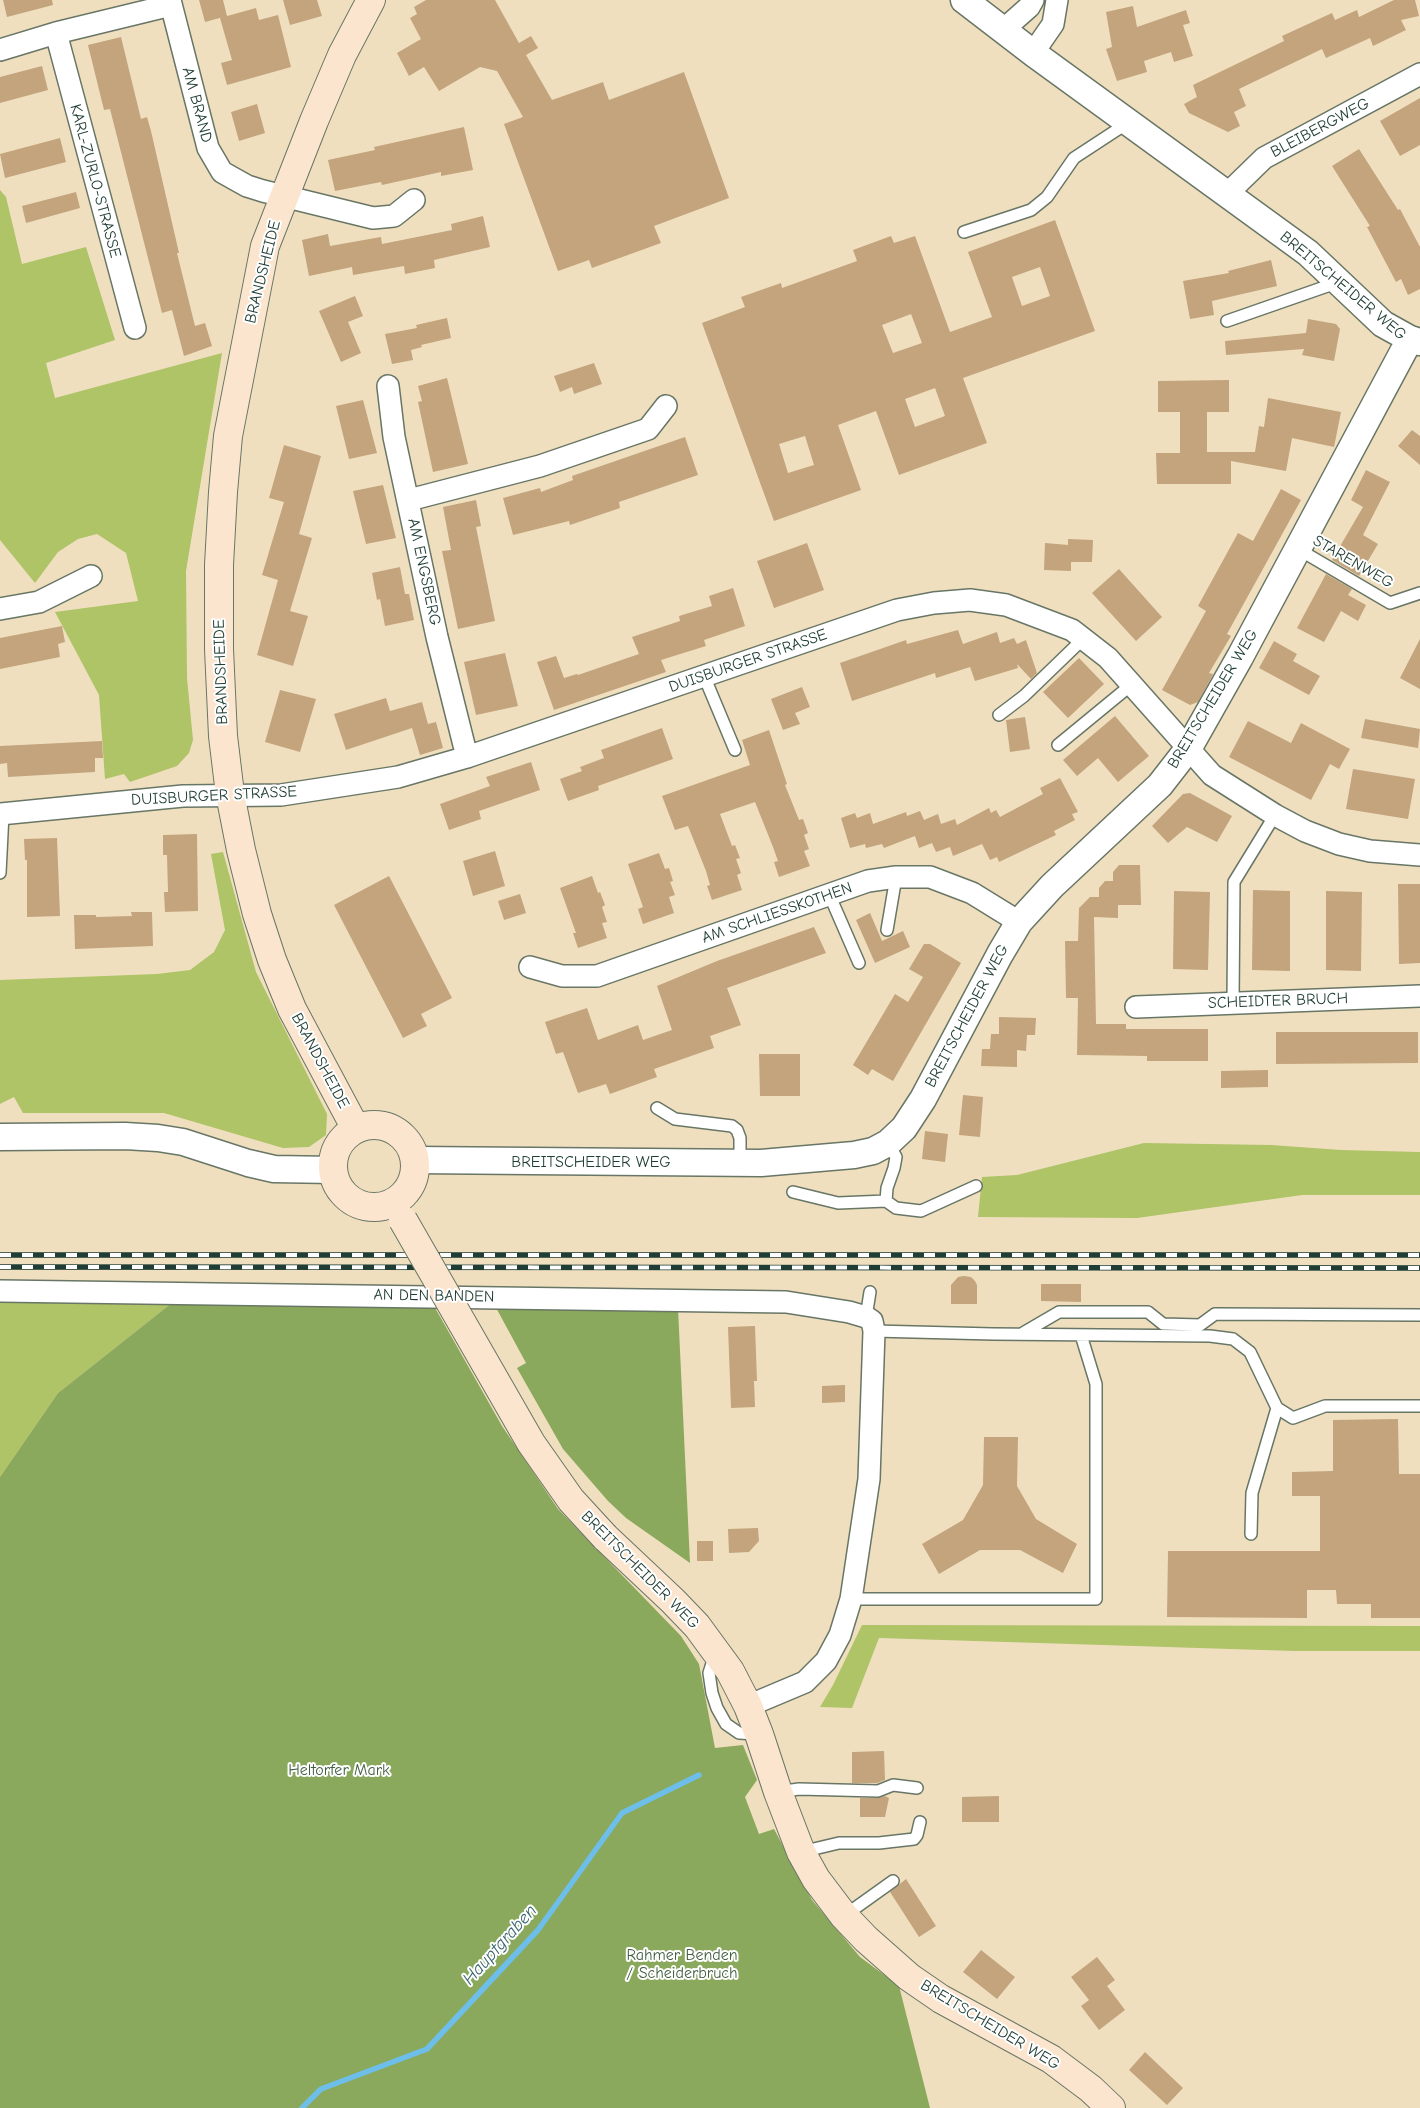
<!DOCTYPE html>
<style>
body{margin:0}
canvas{display:block;background:#efdfbf}
</style>
<canvas width="1420" height="2108"></canvas>
<script>
const ctx = document.querySelector('canvas').getContext('2d');
ctx.lineJoin = 'round';
function fill(path, color) {
  ctx.fillStyle = color;
  ctx.fill(path, 'evenodd');
}
function toPath(rows) {
  const path = new Path2D();
  for (const r of rows) {
    if (r.length === 3) {
      path.moveTo(r[0] + r[2], r[1]);
      path.arc(r[0], r[1], r[2], 0, 2 * Math.PI);
      continue;
    }
    path.moveTo(r[0], r[1]);
    for (let i = 2; i < r.length; i += 2) path.lineTo(r[i], r[i + 1]);
  }
  return path;
}
function strokePath(path, color, width, dash) {
  ctx.strokeStyle = color;
  ctx.lineWidth = width;
  ctx.lineCap = dash ? 'butt' : 'round';
  ctx.setLineDash(dash || []);
  ctx.stroke(path);
}
function write(font, color, halo, rows, align = 'center') {
  ctx.font = font + ' "Comic Neue",sans-serif';
  ctx.lineWidth = 4;
  ctx.setLineDash([]);
  ctx.textBaseline = 'middle';
  ctx.strokeStyle = halo;
  ctx.fillStyle = color;
  for (const [text, x, y, turn = 0] of rows) {
    ctx.save();
    ctx.translate(x, y);
    ctx.rotate((+turn || 0) * Math.PI / 180);
    ctx.textAlign = isNaN(turn) ? turn : align;
    if (halo) ctx.strokeText(text, 0, 0);
    ctx.fillText(text, 0, 0);
    ctx.restore();
  }
}
fill(toPath([
 [0,190,6,197,22,264,86,247,115,340,46,363,55,398,222,353,186,571,187,678,193,740,189,753,177,766,130,782,124,774,105,779,99,695,55,612,138,601,126,553,97,534,78,539,58,552,35,583,0,540],
 [223,852,256,972,327,1114,326,1135,309,1147,283,1148,164,1113,23,1113,14,1097,0,1104,0,980,157,974,190,970,214,952,225,930,211,854],
 [1144,1143,1271,1145,1341,1150,1420,1152,1420,1195,1302,1195,1137,1218,978,1217,982,1177,1017,1175],
 [173,1302,58,1393,0,1477,0,1303],
 [862,1625,1420,1626,1420,1651,1295,1651,879,1638,852,1708,820,1707,833,1685]
]), '#afc367');
fill(toPath([
 [173,1302,434,1306,502,1426,558,1509,681,1636,699,1664,715,1748,743,1745,757,1780,745,1797,759,1834,774,1829,812,1900,860,1957,899,1986,930,2108,0,2108,0,1477,58,1393],
 [494,1304,678,1308,690,1563,626,1518,608,1501,563,1449,517,1368,526,1363]
]), '#8ba95c');
strokePath(toPath([
 [302,2108,321,2089,427,2049,538,1930,622,1813,699,1775]
]), '#6dbee8', 5.5);
fill(toPath([
 [3,0,52,0,53,5,7,17],
 [199,0,223,0,227,16,205,22],
 [283,0,317,0,322,16,290,25],
 [426,0,495,0,519,43,531,36,538,48,526,55,552,100,603,82,609,100,684,72,729,198,654,226,661,243,592,268,589,260,558,271,504,124,523,117,497,71,480,67,439,91,424,67,409,76,397,53,421,39,410,18,417,14,414,7],
 [1394,0,1415,0,1419,16,1401,20,1406,30,1373,46,1370,38,1326,58,1322,49,1239,89,1246,106,1234,112,1240,126,1228,132,1189,113,1184,104,1197,97,1193,85,1284,41,1282,36,1332,13,1335,20,1357,10,1359,17],
 [1133,6,1137,27,1186,10,1190,23,1183,25,1193,56,1174,62,1171,52,1144,61,1147,72,1117,81,1106,49,1112,47,1106,12],
 [256,8,259,20,278,15,291,67,227,85,221,63,232,60,220,18],
 [121,37,141,119,147,117,151,131,179,253,177,253,195,326,205,323,212,346,184,356,172,310,162,313,110,109,104,110,88,45],
 [42,66,48,90,0,103,0,77],
 [1420,98,1420,145,1400,156,1380,121],
 [257,104,265,133,239,141,231,112],
 [464,127,473,170,441,176,441,172,382,185,381,182,335,191,328,160,375,150,374,147],
 [60,138,66,162,5,178,0,154],
 [1359,149,1398,210,1400,209,1420,247,1420,289,1408,295,1401,279,1396,282,1367,227,1370,226,1332,166],
 [76,192,80,208,26,223,22,206],
 [483,216,490,247,434,260,435,268,405,274,404,266,353,275,352,267,309,276,302,240,328,234,330,246,381,237,382,244,452,230,451,224],
 [1055,220,1095,331,963,378,987,443,899,475,876,411,838,425,861,490,774,521,702,323,745,307,741,297,781,283,782,288,857,261,853,250,891,236,894,243,915,236,950,332,992,317,968,252],
 [1040,267,1050,296,1022,306,1012,277],
 [911,314,922,343,893,353,882,325],
 [935,388,945,416,915,427,905,399],
 [805,436,814,465,788,473,779,444],
 [1271,260,1277,286,1212,301,1214,315,1190,319,1183,281,1229,273,1228,271],
 [355,296,363,316,348,322,361,353,341,362,319,311],
 [447,318,451,338,421,345,422,347,411,350,413,360,392,364,385,334,417,328,416,325],
 [1308,319,1336,324,1340,329,1334,361,1302,355,1304,349,1226,355,1225,341,1306,333],
 [594,363,602,384,574,394,572,387,560,392,554,376],
 [447,378,468,464,433,472,418,402,422,401,418,386],
 [1229,380,1229,412,1207,412,1207,452,1255,452,1259,426,1264,427,1268,398,1341,412,1334,447,1292,438,1286,471,1231,461,1231,484,1157,484,1156,453,1180,453,1180,412,1158,412,1158,381],
 [363,400,377,453,349,459,336,406],
 [1412,430,1420,436,1420,465,1398,446],
 [685,437,698,475,619,502,620,508,570,525,569,521,513,535,503,498,540,488,541,492,573,480,572,476],
 [284,445,321,456,299,534,312,538,290,611,308,616,293,666,257,655,278,580,262,575,284,502,269,498],
 [1366,470,1390,482,1363,535,1378,544,1359,576,1332,560,1363,507,1351,500],
 [383,485,396,538,366,544,353,491],
 [1281,489,1301,500,1227,634,1231,636,1209,673,1213,674,1211,678,1198,702,1190,705,1162,690,1206,611,1198,606,1238,533,1253,541],
 [476,500,481,526,476,527,495,621,458,629,442,551,451,550,443,507],
 [1068,539,1093,540,1092,562,1071,562,1071,571,1044,570,1045,543,1068,545],
 [807,543,824,590,774,608,757,561],
 [400,567,405,594,409,594,414,620,385,626,380,599,377,600,372,573],
 [1119,569,1162,617,1136,641,1092,593],
 [1326,574,1352,589,1348,595,1366,605,1358,621,1341,611,1324,642,1297,628],
 [733,588,745,626,704,640,706,646,661,660,666,672,554,710,537,662,556,656,564,678,577,674,578,675,639,654,632,637,680,621,679,616,712,606,709,596],
 [62,626,65,642,58,644,60,657,0,669,0,638],
 [958,630,963,644,997,632,1000,643,1014,638,1017,644,1026,640,1037,673,1031,679,1017,664,1018,668,975,681,970,667,936,678,935,673,852,701,840,663,906,640,907,644],
 [1420,639,1420,689,1400,678],
 [1274,641,1297,654,1293,661,1320,676,1309,695,1259,668],
 [505,653,518,706,476,715,464,662],
 [1079,658,1104,684,1068,718,1043,692],
 [802,687,810,707,795,713,800,724,783,730,771,699],
 [280,690,316,699,300,752,265,742],
 [386,698,390,711,422,702,428,724,436,722,443,748,420,755,412,728,346,750,334,714],
 [1115,716,1149,756,1118,782,1098,758,1077,776,1063,760],
 [1025,717,1030,749,1010,752,1006,720],
 [1365,719,1420,729,1418,748,1361,738],
 [1248,721,1291,743,1301,723,1350,749,1339,769,1330,764,1311,800,1229,757],
 [662,728,673,759,598,786,599,790,568,801,560,779,582,771,580,767,604,758,601,750],
 [769,730,787,784,785,785,799,820,803,819,808,833,804,835,809,849,804,851,810,866,779,877,774,862,778,861,773,847,755,802,720,814,732,846,735,845,740,858,736,859,741,873,737,875,742,890,712,900,707,886,710,885,706,871,688,826,675,830,662,796,750,765,742,740],
 [102,741,103,758,95,758,95,772,8,777,7,763,0,764,0,746],
 [531,762,540,790,479,811,481,819,449,830,440,804,490,786,486,777],
 [1353,769,1415,779,1408,819,1346,809],
 [1060,778,1078,812,1072,814,1075,820,1054,831,1056,835,999,862,997,857,990,860,982,844,953,856,950,847,936,852,932,843,919,848,915,836,884,848,882,844,866,848,865,844,850,848,841,818,855,813,857,818,870,813,873,824,906,812,907,816,920,811,924,820,938,814,941,824,955,819,957,825,989,808,991,813,996,810,1000,817,1043,794,1040,788],
 [1190,793,1232,816,1217,842,1187,827,1168,843,1152,826,1183,794],
 [197,834,198,911,165,912,164,892,168,892,167,855,163,855,163,835],
 [57,838,60,916,27,917,27,860,25,860,24,839],
 [495,851,505,886,473,896,463,861],
 [659,853,665,869,669,868,673,881,670,882,675,895,669,897,674,913,643,924,638,909,643,907,628,864],
 [1119,865,1140,865,1141,905,1118,905,1118,918,1094,917,1096,1024,1126,1024,1126,1029,1208,1029,1208,1061,1147,1061,1147,1056,1077,1055,1078,998,1066,998,1065,941,1078,941,1079,908,1090,897,1099,897,1099,888,1105,881,1113,881,1113,872],
 [389,876,452,998,421,1014,427,1026,403,1038,334,905],
 [592,876,598,893,600,892,605,905,602,907,607,922,602,923,607,938,578,948,573,933,576,933,560,888],
 [1398,884,1420,884,1420,963,1399,964],
 [1253,890,1290,891,1290,971,1252,970],
 [1174,891,1210,892,1208,970,1173,969],
 [1326,891,1362,892,1361,971,1326,970],
 [520,894,526,913,504,920,498,901],
 [131,912,152,912,153,946,75,949,74,915,96,915,96,917,132,916],
 [870,913,882,941,903,931,910,947,875,963,856,920],
 [814,927,826,953,727,988,741,1025,710,1036,714,1048,654,1069,657,1077,610,1094,606,1084,578,1093,563,1052,556,1054,545,1022,587,1008,598,1040,638,1025,643,1040,672,1030,657,986,717,961],
 [924,944,930,944,961,963,893,1081,872,1069,868,1075,853,1065,895,994,908,1002,923,977,909,969],
 [999,1017,1036,1018,1035,1035,1027,1035,1026,1051,1017,1050,1017,1067,981,1066,982,1049,990,1049,991,1034,999,1034],
 [1276,1032,1418,1032,1418,1063,1276,1064],
 [759,1054,800,1054,800,1096,760,1096],
 [1268,1070,1268,1087,1221,1088,1221,1071],
 [963,1095,983,1097,980,1137,959,1135],
 [925,1131,948,1134,945,1162,922,1159],
 [964,1276,971,1277,975,1281,977,1285,977,1304,951,1304,951,1285,958,1277],
 [1041,1284,1081,1284,1081,1302,1041,1301],
 [755,1326,757,1381,754,1381,755,1407,731,1408,728,1327],
 [845,1385,845,1402,822,1403,822,1386],
 [1398,1419,1399,1474,1420,1474,1420,1618,1371,1618,1371,1604,1337,1604,1336,1590,1307,1590,1307,1618,1167,1617,1168,1551,1320,1551,1320,1496,1292,1496,1292,1472,1333,1471,1333,1420],
 [984,1437,1018,1437,1017,1486,1036,1519,1077,1544,1063,1573,1020,1550,980,1550,939,1574,922,1544,963,1520,983,1485],
 [758,1528,759,1541,749,1552,729,1553,728,1529],
 [697,1541,713,1541,713,1561,697,1561],
 [884,1751,885,1780,877,1783,852,1783,852,1752],
 [885,1796,889,1798,885,1817,860,1817,860,1798,878,1798],
 [999,1796,999,1822,962,1822,962,1797],
 [906,1879,936,1926,919,1937,890,1892],
 [981,1950,1015,1977,997,1999,963,1972],
 [1097,1957,1115,1980,1107,1986,1125,2010,1099,2030,1081,2006,1089,2000,1071,1977],
 [1145,2052,1183,2088,1167,2105,1129,2070]
]), '#c3a47d');
const service = toPath([
 [964,232,1031,210,1047,197,1074,158,1129,122],
 [1227,321,1339,282],
 [1298,549,1390,603,1420,593],
 [704,676,735,750],
 [999,715,1024,696,1083,639],
 [1058,745,1131,685],
 [0,873,3,814],
 [829,894,859,963],
 [887,930,896,877],
 [1233,1002,1234,882,1275,815],
 [657,1108,675,1119,732,1126,737,1130,740,1138,740,1163],
 [888,1143,896,1157,894,1168,887,1188,886,1201,896,1208,921,1211,976,1186],
 [793,1192,838,1203,886,1201],
 [866,1317,870,1292],
 [874,1331,993,1334,1210,1336,1233,1339,1250,1352,1277,1408,1252,1493,1251,1534],
 [1023,1333,1059,1312,1148,1312,1163,1324,1200,1325,1215,1314,1420,1315],
 [1277,1408,1293,1418,1325,1406,1420,1406],
 [851,1599,1096,1599,1096,1384,1081,1335],
 [715,1654,709,1673,712,1693,717,1708,726,1724,739,1733,757,1734],
 [778,1792,799,1789,878,1791,893,1785,917,1788],
 [801,1852,839,1843,879,1843,914,1839,917,1835,920,1822],
 [844,1916,893,1881]
]);
const minor = toPath([
 [170,0,208,148,222,172,247,186,263,191,373,218,394,216,414,200],
 [1003,30,1029,7,1033,0],
 [56,33,135,328],
 [0,50,56,33,171,5],
 [1033,53,1053,24,1057,0],
 [1227,194,1264,158,1420,74],
 [388,386,394,437,437,637,467,757],
 [409,500,540,466,648,429,666,406],
 [0,609,39,602,91,576],
 [0,814,183,796,281,795,398,777,467,757,897,610,934,603,970,600,1006,605,1072,630,1108,658,1212,775,1275,815,1305,831,1339,844,1370,851,1420,855],
 [530,967,562,976,597,976,868,881,896,877,930,877,972,893,1019,922],
 [1136,1007,1420,996],
 [0,1291,786,1302,849,1312,866,1317,872,1321,874,1331,869,1479,851,1599,840,1635,826,1661,805,1682,748,1706]
]);
const tertiary = toPath([
 [964,0,1033,53,1308,253,1383,324,1410,339,1420,342],
 [0,1137,125,1136,158,1138,183,1142,248,1163,274,1169,333,1170],
 [415,1160,761,1163,854,1155,873,1151,888,1143,904,1128,923,1099,1000,954,1019,922,1052,886,1160,785,1188,749,1240,657,1410,339]
]);
const secondary = toPath([
 [374,1166,41],
 [356,1129,292,1009,272,960,257,914,241,850,230,794,223,736,219,649,219,565,223,492,228,436,265,246,314,121,342,55,371,0],
 [605,1537,673,1601,697,1626,730,1671,748,1706,759,1734,778,1792,801,1852,816,1879,844,1916,866,1939,909,1977,941,1999,1051,2059,1091,2089,1111,2108]
]);
strokePath(service, '#687665', 14);
strokePath(minor, '#687665', 24);
strokePath(tertiary, '#687665', 29);
strokePath(secondary, '#687665', 30);
strokePath(service, '#fff', 11);
strokePath(minor, '#fff', 21);
strokePath(tertiary, '#fff', 26);
strokePath(secondary, '#fce5cf', 28);
const rail = toPath([
 [0,1255,1420,1255],
 [0,1267,1420,1268]
]);
strokePath(rail, '#1f3d34', 5.5);
strokePath(rail, '#fff', 4, [11]);
const secondaryBridge = toPath([
 [403,1220,531,1443,571,1500,605,1537]
]);
strokePath(secondaryBridge, '#687665', 30, []);
strokePath(secondaryBridge, '#fce5cf', 28);
write('16px', '#1f3d34', '#fff', [
 ["AM BRAND",197,105,75],
 ["BLEIBERGWEG",1320,128,-28],
 ["KARL-ZURLO-STRASSE",95,181,75],
 ["BRANDSHEIDE",263,272,-76],
 ["BREITSCHEIDER WEG",1343,286,40],
 ["STARENWEG",1353,562,30],
 ["AM ENGSBERG",424,572,78],
 ["DUISBURGER STRASSE",748,661,-19],
 ["BRANDSHEIDE",221,672,-92],
 ["BREITSCHEIDER WEG",1213,699,-59],
 ["DUISBURGER STRASSE",214,796,-3],
 ["AM SCHLIESSKOTHEN",777,913,-19],
 ["SCHEIDTER BRUCH",1278,1001,-2],
 ["BREITSCHEIDER WEG",967,1016,-62],
 ["BRANDSHEIDE",320,1061,62],
 ["BREITSCHEIDER WEG",591,1162],
 ["AN DEN BANDEN",434,1296,1],
 ["BREITSCHEIDER WEG",640,1570,45],
 ["BREITSCHEIDER WEG",990,2025,31]
]);
write('16px', '#435e41', '#fff', [
 ["Heltorfer Mark",339,1770],
 ["Rahmer Benden",682,1955],
 ["/ Scheiderbruch",682,1973]
]);
write('italic 18px', '#36646a', '#fff', [
 ["Hauptgraben",500,1945,-48]
]);
</script>
